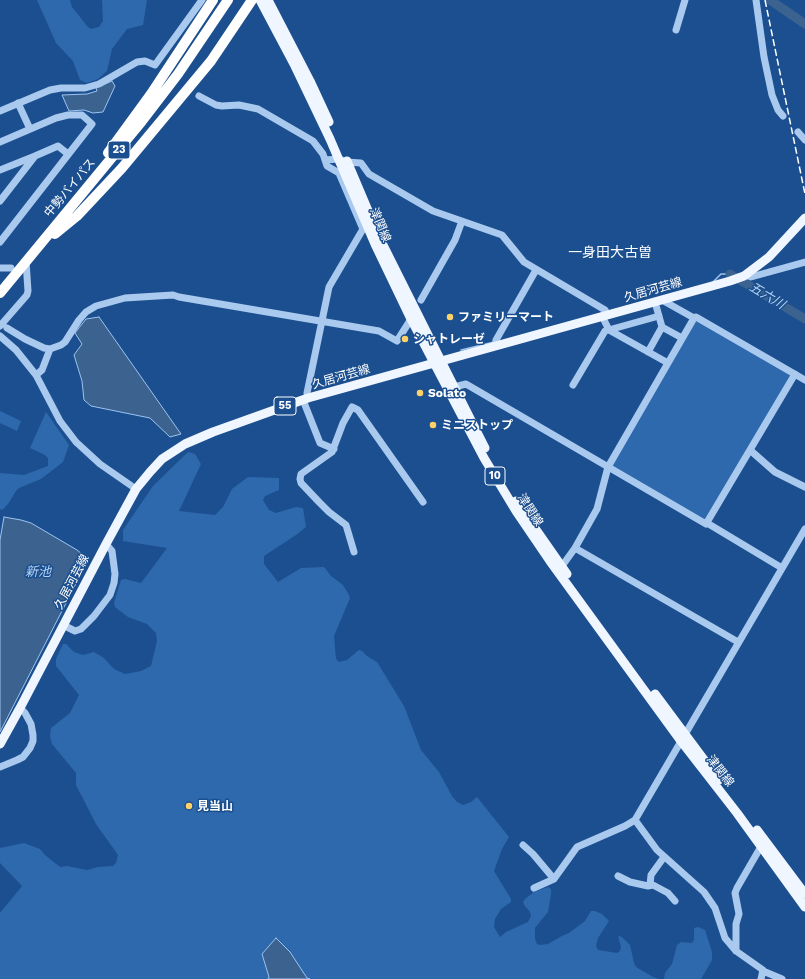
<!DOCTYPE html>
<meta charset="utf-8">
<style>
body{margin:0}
canvas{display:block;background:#1b4f8f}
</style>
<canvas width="805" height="979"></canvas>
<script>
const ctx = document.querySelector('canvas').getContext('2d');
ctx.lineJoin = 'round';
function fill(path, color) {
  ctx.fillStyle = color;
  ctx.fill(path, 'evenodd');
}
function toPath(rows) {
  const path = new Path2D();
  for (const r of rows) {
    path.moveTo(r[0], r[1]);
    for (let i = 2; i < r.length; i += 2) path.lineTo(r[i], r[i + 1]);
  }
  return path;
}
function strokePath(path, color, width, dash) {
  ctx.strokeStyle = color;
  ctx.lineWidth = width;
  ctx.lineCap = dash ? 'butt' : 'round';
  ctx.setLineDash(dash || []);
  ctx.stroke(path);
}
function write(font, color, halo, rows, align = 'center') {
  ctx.font = font + ' "Work Sans","Noto Sans JP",sans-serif';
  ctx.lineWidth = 3;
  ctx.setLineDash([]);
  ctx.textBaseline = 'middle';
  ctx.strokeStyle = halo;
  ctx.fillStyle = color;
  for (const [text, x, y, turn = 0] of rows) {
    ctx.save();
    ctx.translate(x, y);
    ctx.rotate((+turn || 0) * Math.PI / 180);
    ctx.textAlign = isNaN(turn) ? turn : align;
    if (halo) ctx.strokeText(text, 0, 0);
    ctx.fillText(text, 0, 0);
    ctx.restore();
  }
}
fill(toPath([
 [37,0,70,0,72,7,88,27,91,29,99,27,103,21,102,0,147,0,143,25,127,29,112,49,107,71,98,79,87,83,80,80,73,61,56,43],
 [698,321,789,373,790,377,707,518,704,520,612,465,695,322],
 [0,411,21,421,17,431,0,423],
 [46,412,69,445,63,462,41,479,19,488,16,491,8,504,2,510,0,509,0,473,24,475,48,466,48,458,45,455,30,448],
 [188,452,195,454,201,464,179,511,215,515,223,507,232,489,248,477,279,478,279,490,265,496,263,500,269,510,276,513,296,507,303,508,306,527,296,535,267,554,264,556,264,564,278,582,301,568,324,567,331,576,343,585,349,595,350,598,334,636,336,659,339,662,347,660,359,650,362,651,367,656,377,662,404,706,421,750,439,772,452,796,457,802,463,805,471,802,477,797,509,837,502,849,494,871,511,899,511,902,501,909,495,919,494,927,500,937,506,932,528,922,531,916,530,912,525,906,523,902,525,899,534,892,548,887,551,889,551,894,548,912,535,928,535,939,537,944,540,945,548,944,562,936,569,933,585,921,591,911,595,911,602,914,609,921,598,938,596,946,598,950,617,953,620,951,621,947,618,936,622,937,630,945,634,963,636,967,653,977,659,979,310,979,307,978,290,952,276,938,262,954,269,977,268,979,0,979,0,913,22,886,0,863,0,848,24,843,40,849,45,855,60,867,67,866,87,870,98,867,113,866,116,863,118,855,96,824,76,785,76,773,52,744,50,736,51,728,70,713,79,695,56,666,56,659,63,644,66,644,74,652,83,655,94,652,104,658,114,669,125,674,141,671,151,666,157,641,156,633,147,624,128,617,115,607,114,603,121,580,125,579,141,583,167,548,123,541,123,530,153,486],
 [698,927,705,930,712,952,712,960,701,979,664,979,665,973,672,964,677,945,681,942,692,943,694,940,694,928]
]), '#2e69ad');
const water = toPath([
 [112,81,115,86,103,112,93,113,84,110,69,111,62,95,87,94,97,91,96,88,112,81],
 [99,317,181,434,170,437,150,418,91,406,84,400,82,381,74,355,82,344,75,333,86,319,99,317],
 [4,517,21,520,31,523,77,550,87,558,82,566,78,563,84,568,0,732,0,540,4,517],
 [276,938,290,952,307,978,310,979,268,979,269,977,262,954,276,938]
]);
fill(water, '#3c6290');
strokePath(water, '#9cc4f0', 1);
strokePath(toPath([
 [713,282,721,274,730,274],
 [461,350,494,342]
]), '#9cc4f0', 1.5);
strokePath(toPath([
 [770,0,805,24],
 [730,274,805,319]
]), '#3c6290', 9);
strokePath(toPath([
 [756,0,764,57,772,95,778,110,783,116],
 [676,30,685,0],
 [199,96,216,105,222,106,239,105,258,109,313,141,323,154,325,160],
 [18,103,30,129],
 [0,111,50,90,61,88,85,88,99,84,137,62,145,61,155,65,202,0],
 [798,132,805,140],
 [0,142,56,118,68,115,82,115,92,124,0,242],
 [35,156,58,146,68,154],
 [0,170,35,156,0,201],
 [0,268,11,268],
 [745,275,751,277,805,262],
 [421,300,455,240,462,221],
 [662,300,694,318,696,317,805,380],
 [655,302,662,327,682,338],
 [602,316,609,330,668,363],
 [0,326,27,295,28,291,26,261],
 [7,328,25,339,44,348,50,349],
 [0,336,16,350,36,375,60,421,76,442,100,464,136,489],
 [495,346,496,340,536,270],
 [648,352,662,327],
 [36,375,42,370,50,349,61,345,65,342,79,320,86,312,96,306,125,298,173,295,179,297,373,330,379,331,397,341,411,319],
 [573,385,605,331,659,316],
 [454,387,466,384,706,524,795,374],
 [308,398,307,393,329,287,363,229,339,173,327,166,325,160,339,159,347,162,361,163,369,174,433,211,502,235,524,262,605,310,608,315],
 [303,400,320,443,334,449],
 [750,450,775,472,805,487],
 [707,523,782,568],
 [575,548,597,509,608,467,694,318],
 [354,552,346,525,329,512,319,502,301,483,300,479,301,474,332,452,343,423,352,407,358,410,423,502],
 [562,566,575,548,738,642],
 [63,625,75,631,81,629,94,616,110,595,114,583,115,574,112,551,106,544],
 [0,767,17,760,23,757,30,748,33,741,33,735,31,724,25,713,20,708],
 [635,820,657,850,704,892,715,908,725,938,736,951,763,970,761,979],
 [523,845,533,854,554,879],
 [618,876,630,882,648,886,653,885,668,893,675,901],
 [650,885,651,875,664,857],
 [534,888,554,879,577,847,625,826,635,820,805,529],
 [736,951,736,924,739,914,735,893,737,888,763,843],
 [763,971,782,979]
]), '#a9c9ee', 7);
strokePath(toPath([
 [260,0,295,66,330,139,375,244,411,319,484,458,516,511,550,561,681,741,737,813,805,907],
 [268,0,310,81,329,122],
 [347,161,380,239,441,361,485,448],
 [516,501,567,574],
 [655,694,719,780],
 [0,744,20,708,106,544,136,489,150,472,162,459,185,444,213,432,308,398,730,281,744,276,769,257,805,218],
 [757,830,805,894]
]), '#f0f6ff', 9);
strokePath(toPath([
 [108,153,151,94,213,0],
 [55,234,77,216,122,168,211,61,252,0],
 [0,293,142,121,178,74,228,0]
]), '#fff', 10);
strokePath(toPath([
 [765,0,805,194]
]), '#fff', 1.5, [7, 3]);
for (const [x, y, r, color] of [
 [450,317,4,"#ffd166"],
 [405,339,4,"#ffd166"],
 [420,393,4,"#ffd166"],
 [433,425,4,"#ffd166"],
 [189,806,4,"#ffd166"]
]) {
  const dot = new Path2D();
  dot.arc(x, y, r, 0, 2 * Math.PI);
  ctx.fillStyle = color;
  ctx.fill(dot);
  strokePath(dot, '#1b4f8f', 1.5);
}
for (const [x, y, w] of [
 [119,150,22],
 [285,406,22],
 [495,476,20]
]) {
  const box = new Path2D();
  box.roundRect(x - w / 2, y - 9, w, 18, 3);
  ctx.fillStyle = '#1b4f8f';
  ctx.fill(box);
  strokePath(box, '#fff', 1);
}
write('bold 11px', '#fff', null, [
 ["23",119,150],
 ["55",285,406],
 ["10",495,476]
]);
write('12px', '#fff', '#1b4f8f', [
 ["中勢バイパス",70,188,-50],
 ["津関線",380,225,67],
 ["久居河芸線",653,290,-16],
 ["久居河芸線",341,377,-16],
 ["津関線",530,510,57],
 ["久居河芸線",72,582,-62],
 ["津関線",720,771,52]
]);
write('bold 12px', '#fff', '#1b4f8f', [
 ["ファミリーマート",458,317],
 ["シャトレーゼ",413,339],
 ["Solato",428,393],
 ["ミニストップ",441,425],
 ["見当山",197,806]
], 'left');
write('italic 13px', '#b5d3f5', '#1b4f8f', [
 ["五六川",767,296,31],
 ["新池",38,572]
]);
write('14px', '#fff', '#1b4f8f', [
 ["一身田大古曽",610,253]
]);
</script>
